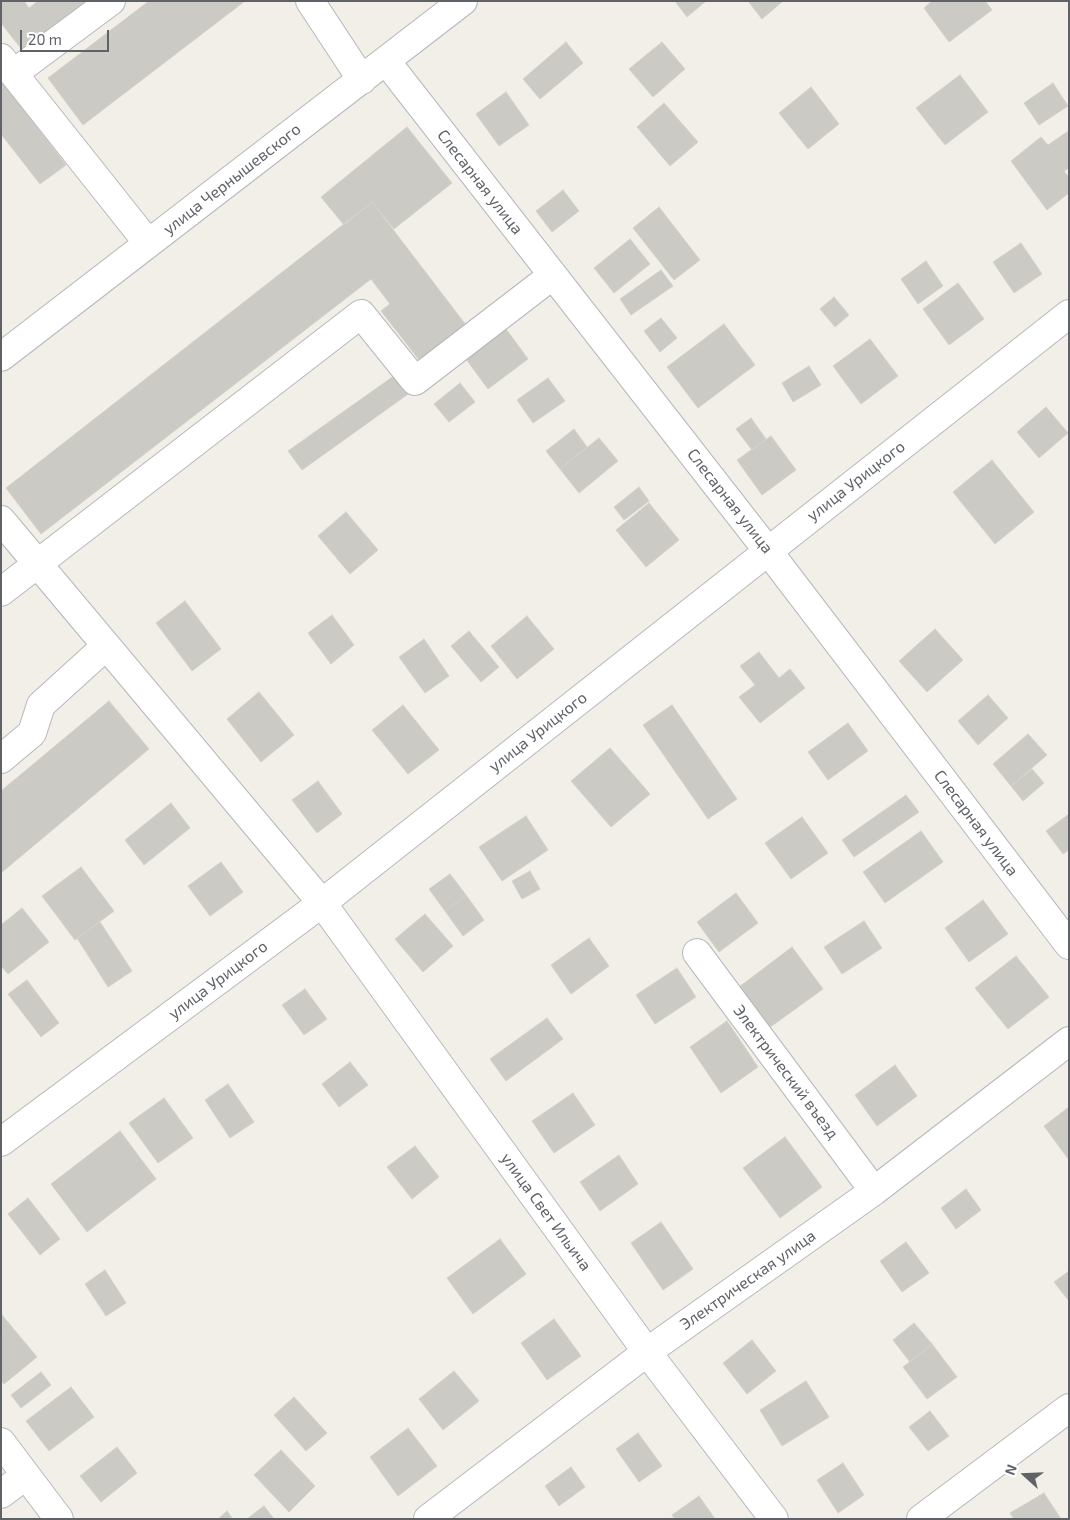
<!DOCTYPE html>
<meta charset="utf-8">
<style>
body{margin:0}
#map{position:relative;width:1070px;height:1520px;overflow:hidden;background:#f1efe8;font-family:"Exo 2",sans-serif}
canvas{display:block}
.frame{position:absolute;inset:0;border:2px solid #5f6368;pointer-events:none}
.north{position:absolute;left:1000px;top:1450px;width:50px;height:50px;-webkit-text-stroke:4px #fff;paint-order:stroke;rotate:290deg;font-size:14px;font-weight:700;line-height:20px;text-align:center;color:#5f6368}
.north::after{content:'';display:block;margin:auto;width:18px;height:22px;background:#5f6368;clip-path:polygon(50% 0,100% 100%,50% 72%,0 100%)}
.scale{position:absolute;left:20px;top:30px;width:89px;height:22px;box-sizing:border-box;border:2px solid #5f6368;border-top:0;padding-left:6px;font-size:15px;line-height:18px;white-space:nowrap;color:#5f6368;-webkit-text-stroke:4px #fff;paint-order:stroke}
</style>
<div id="map">
<canvas width="1070" height="1520"></canvas>
<div class="frame"></div>
<div class="north">N</div>
<div class="scale">20 m</div>
</div>
<script>
const ctx = document.querySelector('canvas').getContext('2d');
ctx.lineJoin = 'round';
function fill(path, color) {
  ctx.fillStyle = color;
  ctx.fill(path, 'evenodd');
}
function toPath(rows) {
  const path = new Path2D();
  for (const r of rows) {
    path.moveTo(r[0], r[1]);
    for (let i = 2; i < r.length; i += 2) path.lineTo(r[i], r[i + 1]);
  }
  return path;
}
function strokePath(path, color, width, dash) {
  ctx.strokeStyle = color;
  ctx.lineWidth = width;
  ctx.lineCap = dash ? 'butt' : 'round';
  ctx.setLineDash(dash || []);
  ctx.stroke(path);
}
function write(font, color, halo, rows, align = 'center') {
  ctx.font = font + ' "Exo 2",sans-serif';
  ctx.lineWidth = 4;
  ctx.setLineDash([]);
  ctx.textBaseline = 'middle';
  ctx.strokeStyle = halo;
  ctx.fillStyle = color;
  for (const [text, x, y, turn = 0] of rows) {
    ctx.save();
    ctx.translate(x, y);
    ctx.rotate((+turn || 0) * Math.PI / 180);
    ctx.textAlign = isNaN(turn) ? turn : align;
    if (halo) ctx.strokeText(text, 0, 0);
    ctx.fillText(text, 0, 0);
    ctx.restore();
  }
}
const building = toPath([
 [1,1,24,1,29,8,38,1,86,1,23,51,1,23,1,1],
 [149,1,245,1,83,125,48,78,149,1],
 [675,1,706,1,687,17,675,1],
 [748,1,783,1,762,19,748,1],
 [932,1,985,1,992,10,949,42,924,8,932,1],
 [566,42,583,63,540,99,523,79,566,42],
 [662,42,685,69,653,97,629,69,662,42],
 [960,75,988,112,945,145,916,108,960,75],
 [1,80,66,165,40,184,1,134,1,80],
 [1053,83,1068,106,1039,125,1024,103,1053,83],
 [811,87,839,124,808,149,779,113,811,87],
 [506,92,529,125,499,146,476,114,506,92],
 [664,103,698,142,670,166,637,127,664,103],
 [407,127,452,183,394,229,372,202,344,225,321,197,407,127],
 [1067,132,1069,135,1069,168,1064,171,1069,178,1069,193,1047,210,1011,161,1041,137,1048,145,1067,132],
 [563,190,579,211,552,232,536,211,563,190],
 [372,202,469,329,423,365,381,311,390,304,371,279,41,534,6,488,372,202],
 [659,207,700,260,674,280,633,228,659,207],
 [630,239,650,264,614,293,594,268,630,239],
 [1021,243,1042,274,1014,293,993,262,1021,243],
 [926,261,943,286,918,304,901,279,926,261],
 [661,270,673,286,631,315,620,299,661,270],
 [958,283,984,319,949,345,923,309,958,283],
 [834,297,849,315,835,327,820,309,834,297],
 [661,318,677,338,660,352,644,331,661,318],
 [724,324,755,365,698,408,667,367,724,324],
 [506,329,528,359,488,389,466,359,506,329],
 [870,339,898,376,861,404,833,366,870,339],
 [809,366,821,385,793,402,782,383,809,366],
 [398,373,411,392,302,470,288,451,398,373],
 [548,378,565,401,533,423,517,400,548,378],
 [460,383,475,402,449,422,434,404,460,383],
 [1046,407,1068,433,1039,458,1017,432,1046,407],
 [751,418,766,439,752,450,736,429,751,418],
 [574,429,587,447,560,469,546,451,574,429],
 [771,436,796,470,762,495,737,460,771,436],
 [599,438,618,461,579,493,560,469,599,438],
 [992,460,1034,512,995,544,953,492,992,460],
 [639,487,649,501,624,520,614,507,639,487],
 [649,503,679,540,646,567,616,530,649,503],
 [346,512,378,550,350,574,318,536,346,512],
 [185,601,221,649,192,671,156,623,185,601],
 [332,615,354,645,331,664,308,633,332,615],
 [527,616,554,649,517,679,491,646,527,616],
 [935,629,963,660,927,692,899,661,935,629],
 [469,631,499,667,481,682,451,646,469,631],
 [424,639,449,676,425,693,399,657,424,639],
 [759,652,779,678,790,669,805,688,760,723,739,697,755,685,740,666,759,652],
 [259,692,294,735,261,762,227,719,259,692],
 [988,695,1008,718,978,745,958,721,988,695],
 [109,701,149,749,1,873,1,791,109,701],
 [403,705,439,750,408,774,372,730,403,705],
 [672,705,737,799,708,819,643,725,672,705],
 [848,723,868,751,828,780,808,752,848,723],
 [1028,734,1047,755,1011,786,993,764,1028,734],
 [610,748,650,794,611,827,571,781,610,748],
 [1032,769,1044,783,1023,801,1011,786,1032,769],
 [318,781,342,814,317,833,292,800,318,781],
 [906,795,919,812,854,857,842,840,906,795],
 [171,803,190,828,144,865,125,840,171,803],
 [1069,814,1069,850,1063,854,1046,831,1069,814],
 [526,816,548,850,502,881,479,847,526,816],
 [802,817,828,853,791,879,765,843,802,817],
 [921,831,943,862,885,903,863,872,921,831],
 [221,862,243,892,210,916,188,886,221,862],
 [81,867,114,911,75,940,42,896,81,867],
 [530,871,540,889,522,899,512,881,530,871],
 [450,874,466,895,445,911,429,889,450,874],
 [736,893,758,923,719,952,697,922,736,893],
 [466,895,484,920,463,936,445,911,466,895],
 [983,900,1008,934,969,962,945,928,983,900],
 [22,908,49,942,8,974,1,966,1,925,22,908],
 [425,914,453,946,423,972,395,939,425,914],
 [864,921,882,948,842,974,824,947,864,921],
 [100,922,132,971,108,987,77,938,100,922],
 [589,938,609,966,571,994,551,965,589,938],
 [792,947,823,989,769,1028,739,987,792,947],
 [1016,956,1049,997,1008,1029,975,988,1016,956],
 [677,968,696,997,655,1024,636,995,677,968],
 [27,980,59,1023,41,1037,8,994,27,980],
 [305,989,327,1019,304,1035,282,1005,305,989],
 [547,1018,563,1039,506,1081,490,1059,547,1018],
 [727,1021,758,1067,721,1093,690,1047,727,1021],
 [350,1062,368,1085,339,1107,322,1084,350,1062],
 [895,1065,917,1096,877,1126,855,1095,895,1065],
 [228,1084,254,1122,230,1138,205,1100,228,1084],
 [573,1093,595,1125,554,1153,532,1121,573,1093],
 [164,1098,193,1138,158,1163,129,1123,164,1098],
 [1069,1107,1069,1160,1044,1126,1069,1107],
 [120,1131,156,1179,87,1232,51,1184,120,1131],
 [785,1137,822,1187,780,1218,743,1168,785,1137],
 [415,1146,439,1177,412,1199,387,1167,415,1146],
 [619,1155,638,1184,600,1211,580,1182,619,1155],
 [966,1189,981,1210,956,1229,941,1208,966,1189],
 [28,1198,60,1239,40,1255,8,1214,28,1198],
 [661,1222,693,1269,663,1290,631,1243,661,1222],
 [500,1239,526,1274,473,1314,447,1278,500,1239],
 [906,1242,929,1273,902,1292,880,1261,906,1242],
 [105,1270,126,1303,106,1316,85,1284,105,1270],
 [1069,1271,1069,1301,1054,1282,1069,1271],
 [2,1315,37,1357,4,1384,1,1380,2,1315],
 [554,1319,581,1356,547,1380,521,1343,554,1319],
 [914,1323,932,1344,910,1362,893,1340,914,1323],
 [752,1340,776,1371,747,1394,723,1363,752,1340],
 [932,1344,957,1377,927,1399,903,1367,932,1344],
 [454,1371,479,1401,443,1430,419,1399,454,1371],
 [41,1372,51,1385,21,1408,11,1395,41,1372],
 [806,1381,829,1417,782,1446,760,1410,806,1381],
 [71,1387,94,1417,49,1451,26,1421,71,1387],
 [294,1397,327,1433,306,1451,274,1415,294,1397],
 [930,1411,949,1436,928,1451,909,1427,930,1411],
 [408,1428,437,1466,398,1496,370,1457,408,1428],
 [638,1433,662,1466,639,1482,616,1449,638,1433],
 [117,1447,137,1473,101,1502,80,1476,117,1447],
 [281,1450,315,1486,289,1512,254,1475,281,1450],
 [843,1463,864,1495,838,1513,817,1480,843,1463],
 [571,1467,585,1487,559,1506,545,1486,571,1467],
 [1044,1493,1061,1519,1014,1519,1010,1513,1044,1493],
 [699,1496,715,1519,675,1519,672,1515,699,1496],
 [264,1506,274,1519,247,1519,264,1506],
 [227,1511,233,1519,218,1519,227,1511]
]);
fill(building, '#cccac5');
strokePath(building, '#d6d1c6', 1);
const minor = toPath([
 [310,1,362,80],
 [1,58,148,243],
 [386,61,768,551,1069,945],
 [14,73,111,1],
 [1,357,463,1],
 [1,520,322,903,647,1352,774,1519],
 [1,592,361,314,415,381,553,275],
 [1,759,32,733,41,705,106,646],
 [697,953,874,1191],
 [1,1142,322,903,1069,314],
 [1,1442,59,1519],
 [1,1494,26,1475],
 [428,1519,647,1352,874,1191,1069,1041],
 [921,1519,1069,1408]
]);
strokePath(minor, '#b5b8bc', 30);
strokePath(minor, '#fff', 28);
write('16px', '#5f6368', '#fff', [
 ["улица Чернышевского",232,179,-38],
 ["Слесарная улица",480,182,52],
 ["улица Урицкого",856,481,-38],
 ["Слесарная улица",730,501,52],
 ["улица Урицкого",538,732,-38],
 ["Слесарная улица",976,823,53],
 ["улица Урицкого",218,980,-37],
 ["Электрический въезд",786,1072,53],
 ["улица Свет Ильича",546,1212,54],
 ["Электрическая улица",748,1280,-35]
]);
</script>
